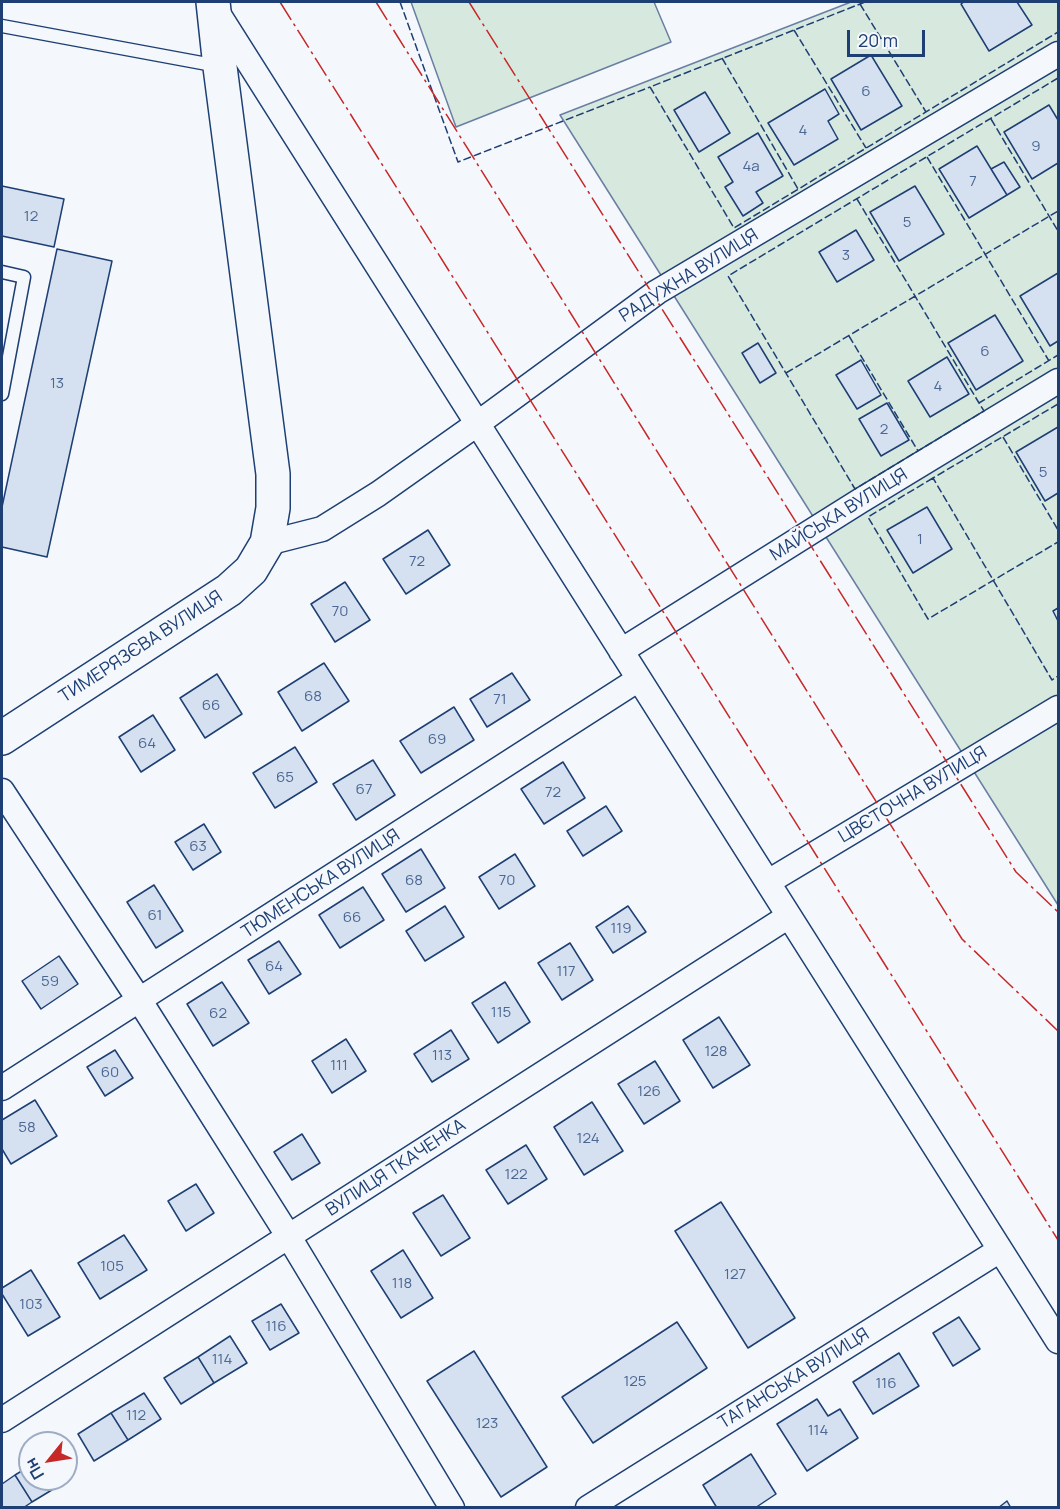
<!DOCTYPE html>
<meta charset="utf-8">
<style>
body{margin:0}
#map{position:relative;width:1060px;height:1509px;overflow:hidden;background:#f4f7fb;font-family:Manrope,sans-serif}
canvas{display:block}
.frame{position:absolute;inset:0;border:3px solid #1d3f73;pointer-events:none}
.north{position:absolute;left:18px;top:1431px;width:60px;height:60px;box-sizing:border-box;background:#f4f7fb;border:2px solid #9eadc5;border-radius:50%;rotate:240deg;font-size:16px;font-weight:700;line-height:24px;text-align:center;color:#1d3f73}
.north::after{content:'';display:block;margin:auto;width:21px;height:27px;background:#c62828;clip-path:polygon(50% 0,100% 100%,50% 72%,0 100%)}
.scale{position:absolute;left:847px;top:30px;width:78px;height:27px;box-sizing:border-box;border:3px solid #1d3f73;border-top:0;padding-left:8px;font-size:18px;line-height:21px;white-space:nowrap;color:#1d3f73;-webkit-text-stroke:4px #f4f7fb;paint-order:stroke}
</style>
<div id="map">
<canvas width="1060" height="1509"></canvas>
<div class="frame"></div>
<div class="north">Пн</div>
<div class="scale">20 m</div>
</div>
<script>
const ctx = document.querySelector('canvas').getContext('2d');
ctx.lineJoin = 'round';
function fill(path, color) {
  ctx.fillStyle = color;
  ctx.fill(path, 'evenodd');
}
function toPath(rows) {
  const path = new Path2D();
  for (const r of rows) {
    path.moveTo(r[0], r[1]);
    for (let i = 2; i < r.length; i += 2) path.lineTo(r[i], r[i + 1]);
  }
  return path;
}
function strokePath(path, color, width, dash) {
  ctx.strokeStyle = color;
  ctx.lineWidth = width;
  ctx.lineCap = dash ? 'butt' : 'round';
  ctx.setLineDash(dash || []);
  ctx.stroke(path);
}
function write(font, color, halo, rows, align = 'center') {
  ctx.font = font + ' Manrope,sans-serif';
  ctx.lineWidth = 4.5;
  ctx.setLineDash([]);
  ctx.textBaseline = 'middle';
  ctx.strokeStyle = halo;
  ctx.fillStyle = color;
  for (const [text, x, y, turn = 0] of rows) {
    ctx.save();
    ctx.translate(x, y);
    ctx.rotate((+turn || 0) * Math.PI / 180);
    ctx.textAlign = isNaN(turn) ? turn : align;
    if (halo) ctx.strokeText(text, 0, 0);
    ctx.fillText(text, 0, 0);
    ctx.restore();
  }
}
const green = toPath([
 [411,2,654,2,671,42,456,127,411,2],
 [851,2,1058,2,1058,905,560,115,851,2]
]);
fill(green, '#d7e8df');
strokePath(green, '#687fa3', 1.5);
const building = toPath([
 [964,2,1017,2,1032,25,989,51,961,4,964,2],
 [871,55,902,106,861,130,831,79,871,55],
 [825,89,839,114,828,121,838,139,794,165,768,123,825,89],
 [705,92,730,133,699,152,674,110,705,92],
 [1049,105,1058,120,1058,163,1032,179,1004,132,1049,105],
 [758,133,783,176,756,192,763,203,743,216,725,187,733,182,718,157,758,133],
 [977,146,1007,195,969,218,939,169,977,146],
 [1004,162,1020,187,1007,195,991,169,1004,162],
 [2,186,64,199,54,247,2,236,2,186],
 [915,186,944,234,899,261,870,212,915,186],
 [856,230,874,260,837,282,819,252,856,230],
 [57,249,112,261,47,557,2,547,2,507,57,249],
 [1058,273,1058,341,1050,346,1020,296,1058,273],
 [995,315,1023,361,976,390,948,343,995,315],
 [758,343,776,373,760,383,742,353,758,343],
 [947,357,969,394,930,417,908,381,947,357],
 [861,360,881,395,857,409,836,375,861,360],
 [887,403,909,440,881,456,859,419,887,403],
 [1058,427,1058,493,1045,501,1016,452,1058,427],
 [927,507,952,549,913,573,887,530,927,507],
 [428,530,450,565,406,594,383,559,428,530],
 [345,582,370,620,335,642,311,604,345,582],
 [1058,608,1058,621,1053,611,1058,608],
 [324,663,349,701,302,731,278,692,324,663],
 [512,673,530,700,487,727,470,699,512,673],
 [217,674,242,714,205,738,180,698,217,674],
 [454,707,474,740,421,773,400,741,454,707],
 [153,715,175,750,141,772,119,737,153,715],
 [295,747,317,782,275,808,253,773,295,747],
 [373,760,395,795,356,820,333,784,373,760],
 [563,762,585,798,544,824,521,789,563,762],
 [606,806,622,831,583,856,567,831,606,806],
 [204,824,221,852,193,870,175,842,204,824],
 [421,849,445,888,406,912,382,874,421,849],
 [515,854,535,886,499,909,479,877,515,854],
 [154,885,183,931,156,948,127,902,154,885],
 [363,887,384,920,340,948,319,915,363,887],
 [445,906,464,937,425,961,406,931,445,906],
 [628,906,646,932,613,953,596,927,628,906],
 [279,941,301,974,269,994,248,960,279,941],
 [570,943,593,980,562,1000,538,963,570,943],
 [59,956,78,984,41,1009,22,981,59,956],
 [222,982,249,1023,213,1046,187,1004,222,982],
 [505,982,530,1022,498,1043,472,1003,505,982],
 [719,1017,750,1065,713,1088,683,1040,719,1017],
 [451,1030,469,1059,432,1082,414,1054,451,1030],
 [346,1039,366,1071,332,1093,312,1061,346,1039],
 [115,1050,133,1078,105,1096,87,1067,115,1050],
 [655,1061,680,1101,644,1124,618,1084,655,1061],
 [35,1100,57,1136,11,1164,2,1149,2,1120,35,1100],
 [592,1102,623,1151,584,1175,554,1127,592,1102],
 [302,1134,320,1163,292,1180,274,1152,302,1134],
 [526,1145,547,1179,508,1204,486,1170,526,1145],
 [196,1184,214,1213,186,1231,168,1201,196,1184],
 [443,1195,470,1238,441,1256,413,1213,443,1195],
 [721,1202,795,1318,748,1348,675,1231,721,1202],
 [124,1235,147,1270,100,1299,78,1263,124,1235],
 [403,1250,433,1298,401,1318,371,1271,403,1250],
 [31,1270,60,1317,28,1336,2,1294,2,1288,31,1270],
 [281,1304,299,1333,270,1350,252,1321,281,1304],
 [959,1317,980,1349,953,1366,933,1333,959,1317],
 [677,1322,707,1368,593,1443,562,1397,677,1322],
 [230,1336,247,1363,214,1383,198,1357,230,1336],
 [474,1351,547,1467,501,1497,427,1381,474,1351],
 [899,1353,919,1386,873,1414,853,1382,899,1353],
 [198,1357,214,1383,181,1404,164,1378,198,1357],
 [144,1393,161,1419,128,1440,111,1413,144,1393],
 [817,1399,828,1416,840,1409,858,1438,807,1471,777,1424,817,1399],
 [111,1413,128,1440,94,1461,78,1434,111,1413],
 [751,1454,776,1494,755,1508,717,1508,703,1485,751,1454],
 [30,1466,30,1479,63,1479,65,1482,32,1502,15,1475,30,1466],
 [15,1475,32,1502,23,1508,2,1508,2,1484,15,1475],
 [1007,1501,1011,1508,998,1508,1007,1501]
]);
fill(building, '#d5e0f0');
strokePath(building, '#1d3f73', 1.5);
const lane = toPath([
 [2,26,218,66],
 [2,272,24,277,2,394]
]);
const street = toPath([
 [217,12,1058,1341],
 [267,543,322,529,378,494,477,424,657,292,1058,54],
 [621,651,860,501,1058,381],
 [2,791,140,1001,289,1237,452,1508],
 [768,882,1058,708],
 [2,1088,639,679],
 [2,1420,789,916],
 [588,1508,1000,1250]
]);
const secondary = toPath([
 [2,738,229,590,251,570,267,543,273,508,273,474,220,67,213,2]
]);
strokePath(lane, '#1d3f73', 15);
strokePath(street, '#1d3f73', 27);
strokePath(secondary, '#1d3f73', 36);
strokePath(lane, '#f4f7fb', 12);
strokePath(street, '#f4f7fb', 24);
strokePath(secondary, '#f4f7fb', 33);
strokePath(toPath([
 [400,2,458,162,650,87],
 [865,2,650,87,734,228,1058,32],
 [860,4,926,112],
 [794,30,866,148],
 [722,58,798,189],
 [1058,78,728,276,855,489,984,411,979,403,1058,355],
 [991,119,1058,231],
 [927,157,1049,361],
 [857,199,979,403],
 [849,336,918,451],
 [786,373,1058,211],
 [1058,404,933,478,1052,680,1058,676],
 [1003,437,1058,530],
 [933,478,868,517,928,619,1058,542]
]), '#1d3f73', 1.5, [8, 3]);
strokePath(toPath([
 [280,2,1058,1240],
 [376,2,962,939,1058,1031],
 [469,2,1016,872,1058,912]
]), '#c62828', 1.5, [21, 4.5, 3, 4.5]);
write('15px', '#4b6792', null, [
 ["6",866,92],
 ["4",803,131],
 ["9",1036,147],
 ["4а",751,167],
 ["7",973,182],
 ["12",31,217],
 ["5",907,223],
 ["3",846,256],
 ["6",985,352],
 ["13",57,384],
 ["4",938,387],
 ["2",884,430],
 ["5",1043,473],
 ["1",920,540],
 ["72",417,562],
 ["70",340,612],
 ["68",313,697],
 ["71",500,700],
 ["66",211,706],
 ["69",437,740],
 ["64",147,744],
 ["65",285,778],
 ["67",364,790],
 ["72",553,793],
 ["63",198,847],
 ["68",414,881],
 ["70",507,881],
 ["61",155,916],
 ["66",352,918],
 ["119",621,929],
 ["64",274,967],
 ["117",566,972],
 ["59",50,982],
 ["115",501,1013],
 ["62",218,1014],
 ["128",716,1052],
 ["113",442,1056],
 ["111",339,1066],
 ["60",110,1073],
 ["126",649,1092],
 ["58",27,1128],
 ["124",588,1139],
 ["122",516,1175],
 ["105",112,1267],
 ["127",735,1275],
 ["118",402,1284],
 ["103",31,1305],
 ["116",276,1327],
 ["114",222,1360],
 ["125",635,1382],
 ["116",886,1384],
 ["112",136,1416],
 ["123",487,1424],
 ["114",818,1431]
]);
write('18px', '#1d3f73', '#f4f7fb', [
 ["РАДУЖНА ВУЛИЦЯ",689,276,-32],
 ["МАЙСЬКА ВУЛИЦЯ",839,515,-32],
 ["ТИМЕРЯЗЄВА ВУЛИЦЯ",141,647,-33],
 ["ЦВЄТОЧНА ВУЛИЦЯ",913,795,-31],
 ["ТЮМЕНСЬКА ВУЛИЦЯ",321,884,-33],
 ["ВУЛИЦЯ ТКАЧЕНКА",396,1168,-33],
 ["ТАГАНСЬКА ВУЛИЦЯ",794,1379,-32]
]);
</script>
